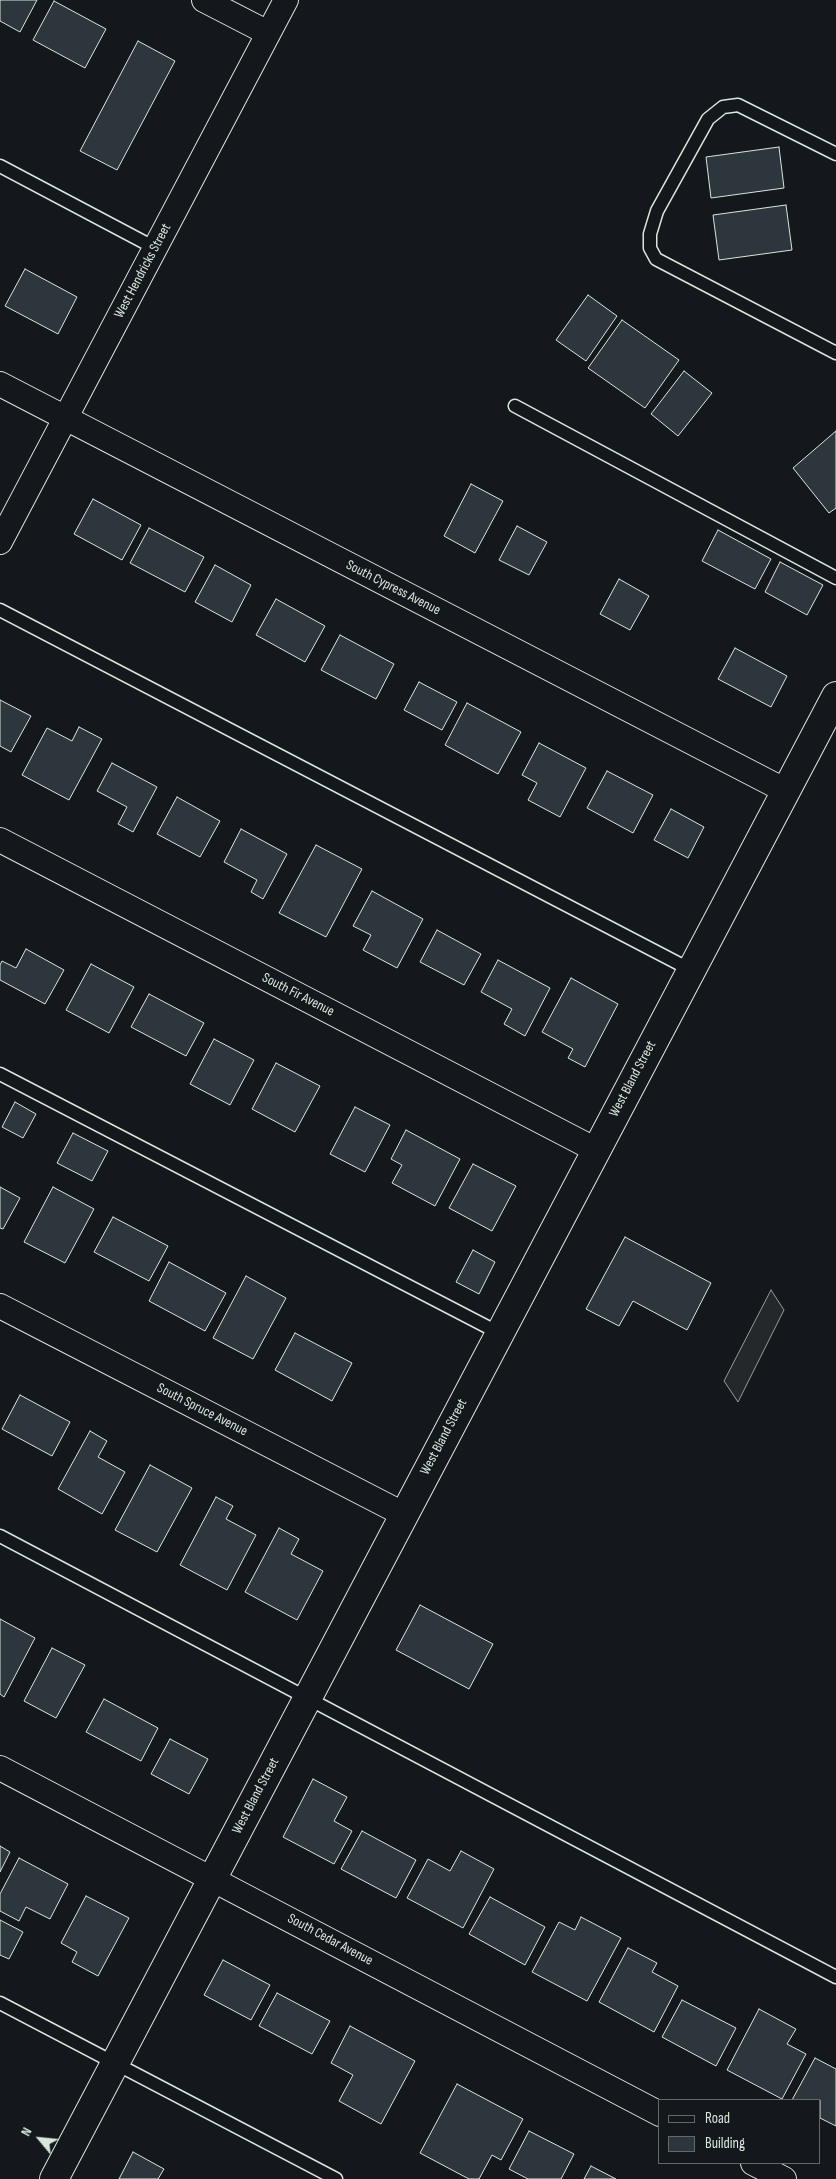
<!DOCTYPE html>
<style>
body{margin:0}
#map{position:relative;width:836px;height:2179px;overflow:hidden;background:#14181c;font-family:"Sofia Sans Condensed",sans-serif}
canvas{display:block}
.legend{position:absolute;left:658px;top:2099px;width:162px;height:65px;box-sizing:border-box;background:#14181c;border:1px solid #626a69;margin:0;padding:6px 9px;list-style:none;font-size:15px;color:#d8e6dc}
.legend li{display:flex;align-items:center;gap:10px;height:25px}
.legend b{width:25px;border:1px solid #626a69}
.north{position:absolute;left:15px;top:2114px;width:50px;height:50px;-webkit-text-stroke:4px #14181c;paint-order:stroke;rotate:298deg;font-size:14px;font-weight:700;line-height:20px;text-align:center;color:#d8e6dc}
.north::after{content:'';display:block;margin:auto;width:18px;height:22px;background:#d8e6dc;clip-path:polygon(50% 0,100% 100%,50% 72%,0 100%)}
</style>
<div id="map">
<canvas width="836" height="2179"></canvas>
<ul class="legend">
<li><b style="height:6px;background:#14181c"></b>Road</li>
<li><b style="height:14px;background:#2c363c"></b>Building</li>
</ul>
<div class="north">N</div>
</div>
<script>
const ctx = document.querySelector('canvas').getContext('2d');
ctx.lineJoin = 'round';
function fill(path, color) {
  ctx.fillStyle = color;
  ctx.fill(path, 'evenodd');
}
function toPath(rows) {
  const path = new Path2D();
  for (const r of rows) {
    path.moveTo(r[0], r[1]);
    for (let i = 2; i < r.length; i += 2) path.lineTo(r[i], r[i + 1]);
  }
  return path;
}
function strokePath(path, color, width, dash) {
  ctx.strokeStyle = color;
  ctx.lineWidth = width;
  ctx.lineCap = dash ? 'butt' : 'round';
  ctx.setLineDash(dash || []);
  ctx.stroke(path);
}
function write(font, color, halo, rows, align = 'center') {
  ctx.font = font + ' "Sofia Sans Condensed",sans-serif';
  ctx.lineWidth = 4;
  ctx.setLineDash([]);
  ctx.textBaseline = 'middle';
  ctx.strokeStyle = halo;
  ctx.fillStyle = color;
  for (const [text, x, y, turn = 0] of rows) {
    ctx.save();
    ctx.translate(x, y);
    ctx.rotate((+turn || 0) * Math.PI / 180);
    ctx.textAlign = isNaN(turn) ? turn : align;
    if (halo) ctx.strokeText(text, 0, 0);
    ctx.fillText(text, 0, 0);
    ctx.restore();
  }
}
const parking = toPath([
 [771,1290,784,1310,738,1402,724,1381,771,1290]
]);
fill(parking, '#24282b');
strokePath(parking, '#939e99', 1);
const building = toPath([
 [0,0,37,0,20,32,0,21,0,0],
 [54,1,106,29,85,68,33,40,54,1],
 [138,41,175,61,117,170,80,151,138,41],
 [779,147,784,188,711,198,706,157,779,147],
 [786,205,792,250,719,260,713,215,786,205],
 [25,269,77,297,58,334,5,306,25,269],
 [588,295,617,316,586,361,556,340,588,295],
 [622,320,679,360,645,408,588,368,622,320],
 [684,371,712,393,678,436,651,414,684,371],
 [836,431,836,508,829,513,793,468,836,431],
 [471,484,503,501,475,553,444,536,471,484],
 [93,499,141,525,122,560,74,534,93,499],
 [517,526,547,542,529,575,499,560,517,526],
 [149,528,204,557,185,592,130,563,149,528],
 [718,530,771,559,755,589,702,561,718,530],
 [780,562,823,585,807,615,765,592,780,562],
 [215,565,251,585,232,622,195,602,215,565],
 [619,579,649,596,630,630,600,614,619,579],
 [276,599,325,626,305,662,256,635,276,599],
 [340,635,394,664,376,699,321,670,340,635],
 [735,648,787,676,771,707,718,679,735,648],
 [419,682,457,702,442,730,404,710,419,682],
 [0,700,31,716,11,752,0,746,0,700],
 [467,703,521,732,498,774,445,745,467,703],
 [79,727,102,739,69,800,22,775,47,728,72,741,79,727],
 [539,743,586,768,560,817,528,800,537,783,522,775,539,743],
 [112,763,157,787,133,832,118,824,127,807,97,791,112,763],
 [607,771,653,795,633,833,587,808,607,771],
 [177,797,220,821,200,857,157,834,177,797],
 [671,809,704,827,688,858,654,840,671,809],
 [241,829,287,854,263,899,251,892,257,880,224,862,241,829],
 [316,845,362,869,326,937,279,913,316,845],
 [372,891,423,919,397,968,363,950,371,935,353,926,372,891],
 [437,930,481,954,464,985,420,962,437,930],
 [26,949,64,970,45,1004,0,980,0,965,2,961,16,968,26,949],
 [498,960,550,988,525,1036,504,1024,512,1009,481,992,498,960],
 [91,964,134,987,109,1033,66,1010,91,964],
 [571,978,618,1004,585,1067,568,1058,573,1049,542,1032,571,978],
 [149,994,204,1023,186,1056,131,1027,149,994],
 [214,1039,254,1060,230,1105,190,1084,214,1039],
 [276,1063,320,1086,295,1132,252,1109,276,1063],
 [15,1102,36,1114,23,1138,2,1127,15,1102],
 [355,1107,390,1125,365,1172,330,1154,355,1107],
 [406,1130,460,1159,435,1206,392,1183,402,1165,391,1159,406,1130],
 [73,1133,108,1151,92,1181,57,1163,73,1133],
 [473,1164,516,1186,492,1231,449,1208,473,1164],
 [0,1187,20,1198,3,1229,0,1228,0,1187],
 [53,1187,94,1209,65,1263,24,1242,53,1187],
 [113,1217,168,1246,149,1281,94,1252,113,1217],
 [625,1237,711,1283,687,1330,633,1301,619,1326,586,1309,625,1237],
 [473,1250,495,1262,479,1294,456,1282,473,1250],
 [169,1262,226,1293,205,1331,149,1301,169,1262],
 [246,1276,286,1298,253,1359,213,1338,246,1276],
 [295,1333,352,1363,332,1401,275,1370,295,1333],
 [20,1395,70,1422,52,1456,2,1429,20,1395],
 [90,1431,107,1441,98,1457,125,1472,102,1514,58,1489,90,1431],
 [150,1465,192,1488,157,1552,115,1530,150,1465],
 [216,1497,233,1506,226,1519,256,1535,227,1590,180,1565,216,1497],
 [279,1528,299,1539,291,1554,323,1571,297,1620,245,1592,279,1528],
 [420,1605,493,1644,469,1689,396,1650,420,1605],
 [0,1619,35,1638,4,1697,0,1694,0,1619],
 [52,1648,85,1665,56,1718,24,1701,52,1648],
 [104,1699,158,1728,141,1761,86,1732,104,1699],
 [170,1739,208,1759,189,1794,151,1774,170,1739],
 [313,1779,347,1797,334,1821,352,1831,334,1864,283,1837,313,1779],
 [362,1831,416,1860,396,1898,341,1869,362,1831],
 [0,1846,10,1852,0,1872,0,1846],
 [461,1851,494,1869,463,1928,407,1898,428,1859,450,1871,461,1851],
 [19,1858,68,1884,50,1919,26,1907,19,1921,0,1911,0,1894,19,1858],
 [86,1896,129,1918,98,1976,72,1962,77,1952,61,1943,86,1896],
 [490,1897,545,1927,525,1965,469,1934,490,1897],
 [581,1917,621,1938,587,2001,532,1972,559,1922,575,1930,581,1917],
 [0,1920,23,1932,9,1959,0,1955,0,1920],
 [628,1948,657,1963,652,1972,678,1986,654,2032,599,2002,628,1948],
 [223,1960,270,1985,251,2020,204,1995,223,1960],
 [277,1993,330,2021,312,2054,259,2026,277,1993],
 [682,2000,736,2028,716,2066,662,2037,682,2000],
 [759,2009,796,2029,787,2044,806,2054,782,2099,727,2070,759,2009],
 [350,2026,415,2061,381,2124,339,2101,353,2075,331,2063,350,2026],
 [815,2058,836,2069,836,2126,820,2118,820,2100,792,2100,815,2058],
 [457,2084,523,2119,501,2160,492,2155,479,2179,469,2179,420,2153,457,2084],
 [529,2131,574,2154,561,2179,528,2179,509,2169,529,2131],
 [133,2152,164,2169,158,2179,119,2179,133,2152],
 [591,2166,616,2179,584,2179,591,2166]
]);
fill(building, '#2c363c');
strokePath(building, '#d8e6dc', 1);
const service = toPath([
 [836,154,738,105,723,107,708,119,657,211,650,234,650,248,656,259,836,353],
 [0,166,155,248],
 [515,406,836,578],
 [0,610,691,970],
 [0,1074,499,1333],
 [0,1536,836,1977],
 [0,2003,336,2179]
]);
const minor = toPath([
 [204,0,268,33],
 [0,384,786,791],
 [0,542,286,0],
 [0,840,596,1150],
 [0,1306,403,1514],
 [0,1768,660,2114],
 [753,2163,784,2179]
]);
const tertiary = toPath([
 [54,2179,836,696]
]);
strokePath(service, '#d8e6dc', 15);
strokePath(minor, '#d8e6dc', 26);
strokePath(tertiary, '#d8e6dc', 30);
strokePath(service, '#14181c', 12);
strokePath(minor, '#14181c', 24);
strokePath(tertiary, '#14181c', 28);
write('14px', '#d8e6dc', '#14181c', [
 ["West Hendricks Street",143,271,-62],
 ["South Cypress Avenue",393,588,27],
 ["South Fir Avenue",298,995,27],
 ["West Bland Street",633,1079,-62],
 ["South Spruce Avenue",202,1410,27],
 ["West Bland Street",444,1437,-62],
 ["West Bland Street",256,1796,-62],
 ["South Cedar Avenue",330,1940,28]
]);
</script>
